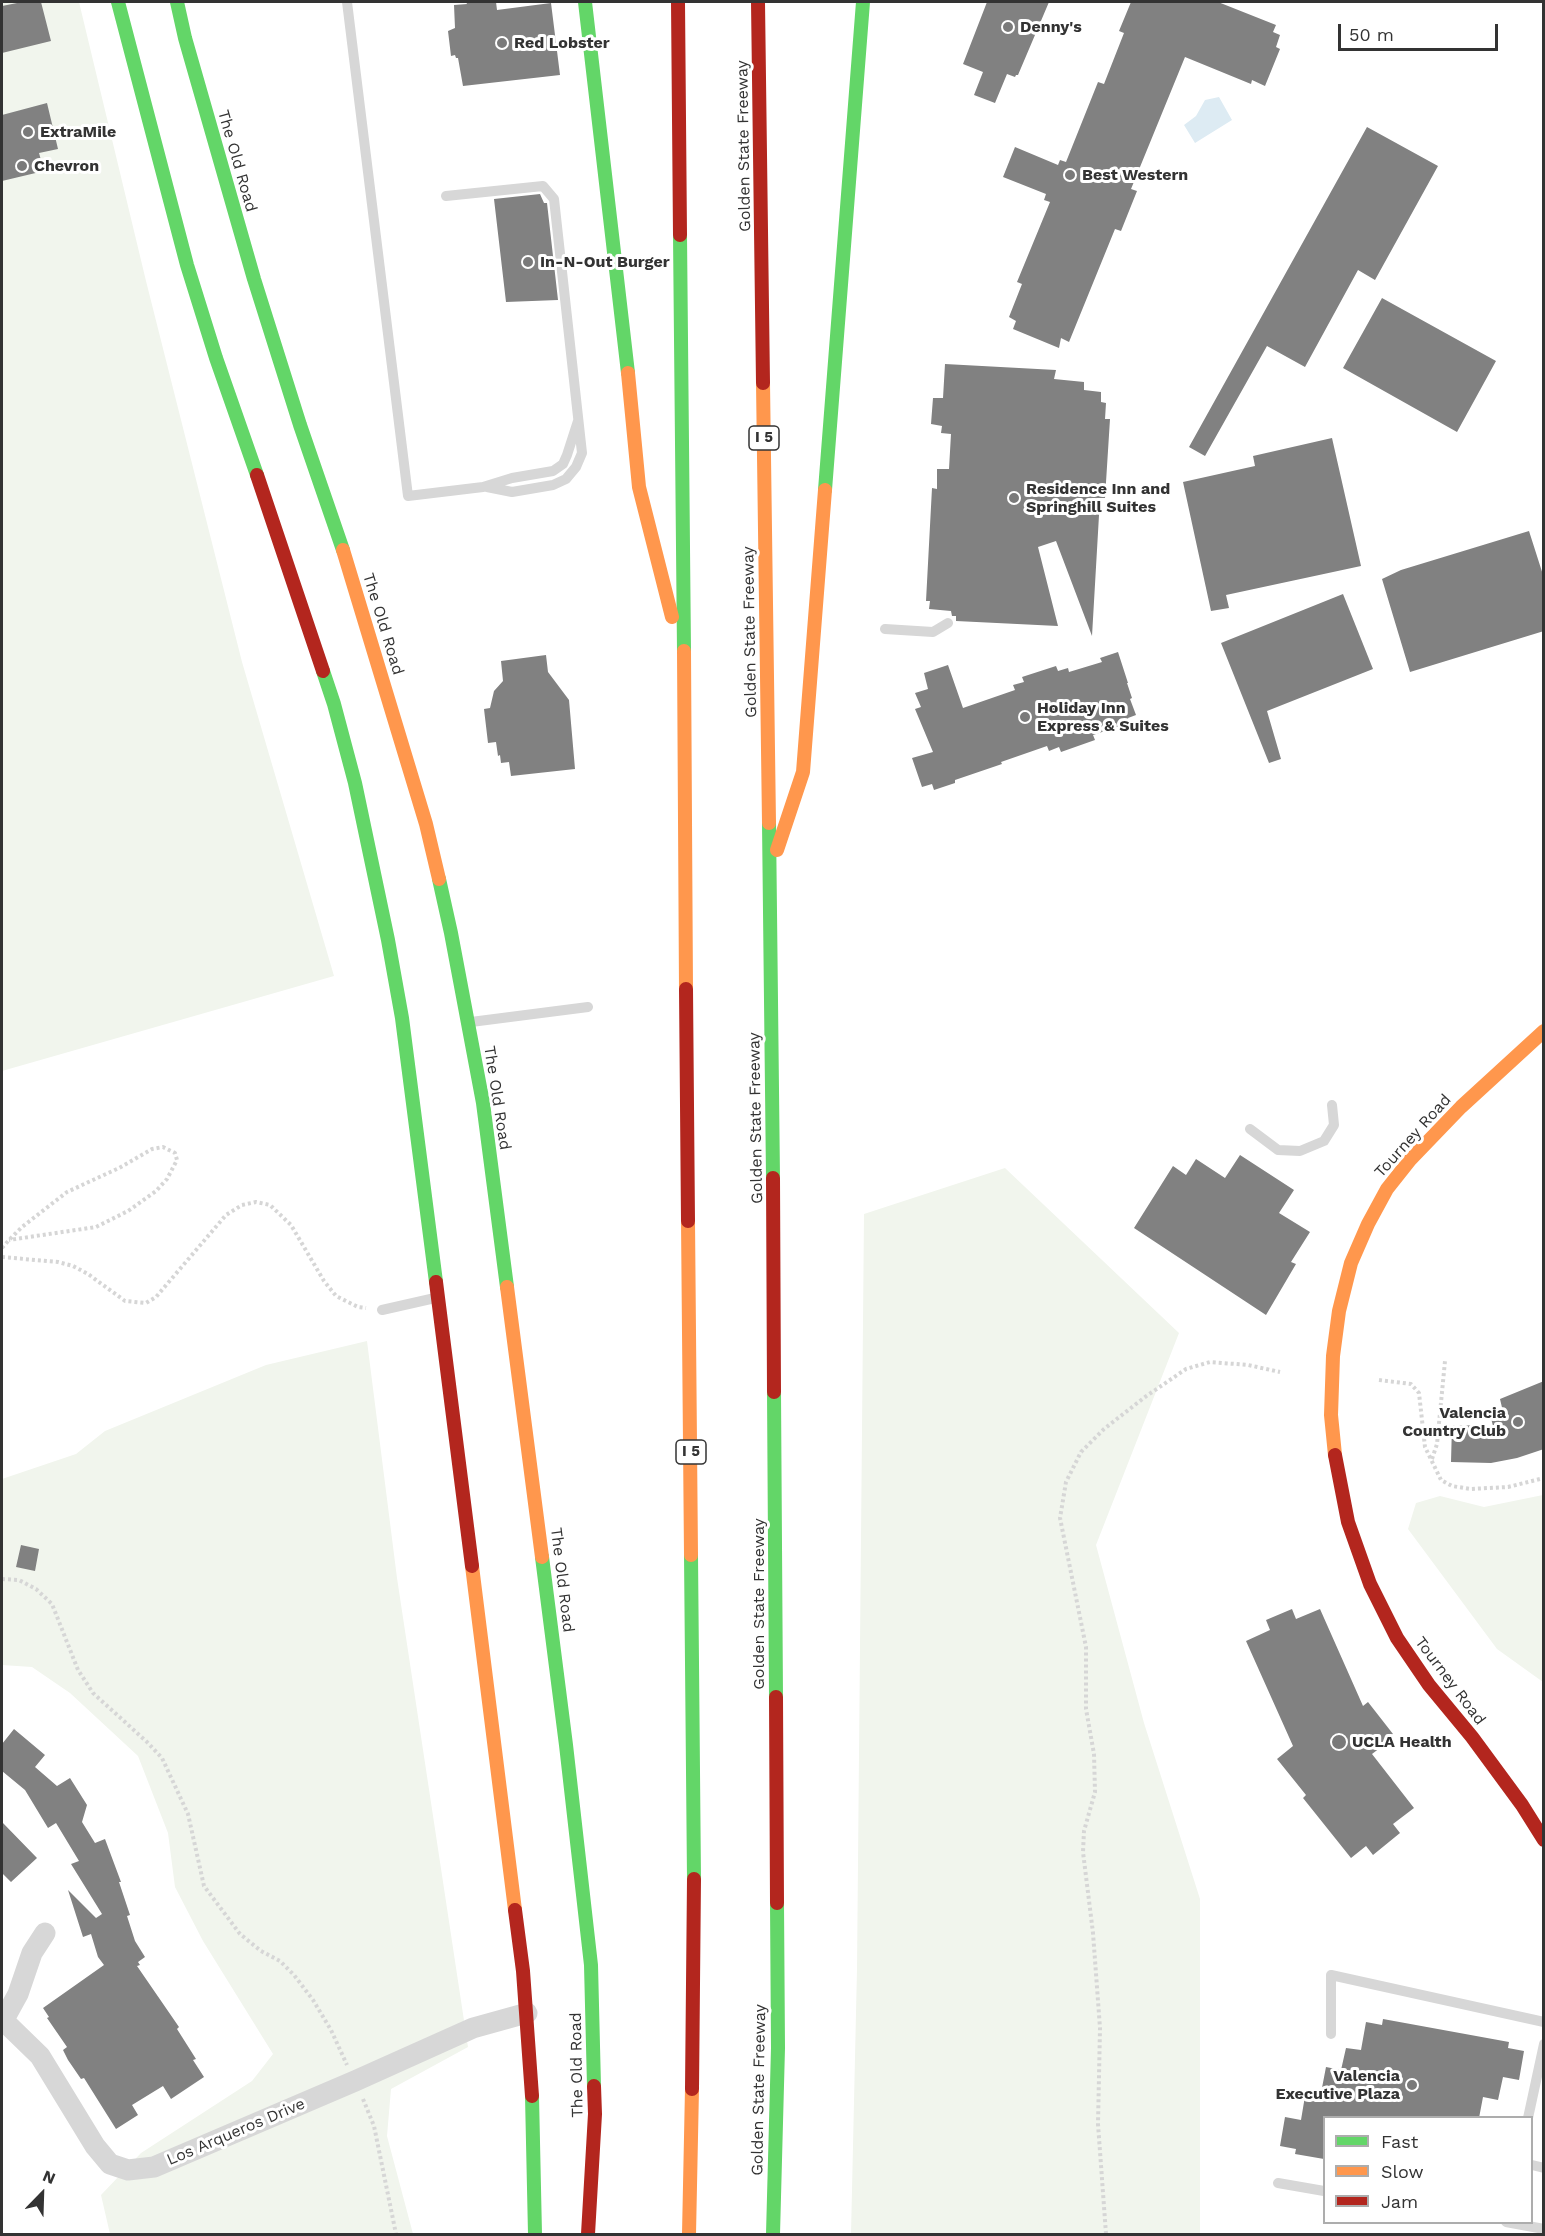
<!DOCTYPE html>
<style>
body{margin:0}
#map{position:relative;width:1545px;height:2236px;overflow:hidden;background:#fff;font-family:"Work Sans",sans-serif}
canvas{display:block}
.frame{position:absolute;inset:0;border:3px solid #333;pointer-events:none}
.legend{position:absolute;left:1323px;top:2116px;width:210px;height:108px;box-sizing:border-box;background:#fff;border:2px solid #adadad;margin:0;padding:8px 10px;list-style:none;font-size:18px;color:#333}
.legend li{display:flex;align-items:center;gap:12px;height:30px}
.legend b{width:30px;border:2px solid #adadad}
.north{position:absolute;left:12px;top:2164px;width:60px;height:60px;-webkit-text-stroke:4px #fff;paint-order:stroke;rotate:23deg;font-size:16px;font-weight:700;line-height:24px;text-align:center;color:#333}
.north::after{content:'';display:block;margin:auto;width:21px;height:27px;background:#333;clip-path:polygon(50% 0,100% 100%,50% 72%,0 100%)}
.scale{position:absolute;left:1338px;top:24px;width:160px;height:27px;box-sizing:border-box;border:3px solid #333;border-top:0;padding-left:8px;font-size:18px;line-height:21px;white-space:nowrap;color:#333;-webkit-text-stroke:4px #fff;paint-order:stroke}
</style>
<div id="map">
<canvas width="1545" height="2236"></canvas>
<div class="frame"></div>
<ul class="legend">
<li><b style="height:8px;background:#63d668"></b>Fast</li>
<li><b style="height:8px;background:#ff974d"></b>Slow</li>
<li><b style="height:8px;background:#b3261e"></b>Jam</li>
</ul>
<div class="north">N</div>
<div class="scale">50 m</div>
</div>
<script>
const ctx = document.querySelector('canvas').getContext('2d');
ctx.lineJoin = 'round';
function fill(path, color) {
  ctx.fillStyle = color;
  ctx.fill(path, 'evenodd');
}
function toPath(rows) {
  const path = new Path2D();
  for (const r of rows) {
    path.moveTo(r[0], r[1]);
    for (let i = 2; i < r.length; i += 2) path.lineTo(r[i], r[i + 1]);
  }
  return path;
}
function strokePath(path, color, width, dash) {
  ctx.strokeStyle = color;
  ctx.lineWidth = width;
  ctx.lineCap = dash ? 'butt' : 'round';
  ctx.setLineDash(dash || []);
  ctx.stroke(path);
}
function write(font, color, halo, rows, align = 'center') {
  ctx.font = font + ' "Work Sans",sans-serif';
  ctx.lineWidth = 6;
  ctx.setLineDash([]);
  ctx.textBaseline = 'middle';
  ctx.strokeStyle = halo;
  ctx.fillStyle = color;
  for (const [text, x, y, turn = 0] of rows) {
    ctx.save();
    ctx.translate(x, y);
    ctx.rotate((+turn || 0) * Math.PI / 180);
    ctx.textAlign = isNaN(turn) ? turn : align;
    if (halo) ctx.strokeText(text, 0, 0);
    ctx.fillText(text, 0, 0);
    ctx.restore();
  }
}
fill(toPath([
 [2,2,79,2,146,281,242,662,334,976,2,1071],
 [1005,1168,1179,1333,1096,1545,1144,1723,1200,1899,1200,2234,851,2234,857,1969,864,1214],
 [367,1341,397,1578,468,2047,391,2089,387,2136,413,2234,110,2234,101,2195,141,2153,252,2081,273,2054,203,1941,175,1887,168,1833,138,1756,70,1693,32,1667,2,1665,2,1479,76,1454,105,1431,266,1365],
 [1543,1495,1543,1682,1497,1649,1408,1529,1416,1503,1440,1496,1484,1507]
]), '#f1f5ed');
fill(toPath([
 [1219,97,1232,120,1195,143,1184,125,1196,116,1205,100]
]), '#ddebf3');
fill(toPath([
 [22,2,41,2,51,41,2,53,2,6],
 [466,2,496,2,497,10,551,3,560,75,463,86,458,58,456,58,455,55,451,56,448,31,455,28,454,5,467,4],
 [987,2,1049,2,1018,75,1016,75,1015,77,1007,74,995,103,974,95,983,72,963,64],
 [1131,2,1218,2,1276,25,1273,32,1280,35,1276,47,1280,49,1265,86,1252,80,1251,84,1185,57,1131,189,1137,191,1121,231,1115,229,1069,342,1061,338,1059,348,1013,329,1016,321,1009,317,1022,284,1017,282,1050,202,1044,200,1046,194,1003,177,1015,147,1058,165,1060,160,1066,162,1098,82,1104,84,1124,33,1119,31],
 [47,103,58,149,39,153,44,171,2,181,2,115],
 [1367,127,1438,166,1375,280,1358,270,1305,367,1267,346,1205,456,1189,447],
 [540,194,544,203,547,203,558,300,506,302,494,199],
 [1382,298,1496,361,1457,432,1343,368],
 [945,364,1056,370,1054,379,1084,382,1084,390,1101,392,1101,402,1106,403,1105,419,1110,419,1105,498,1100,498,1092,636,1056,541,1038,547,1058,626,956,621,956,616,952,616,951,611,929,609,930,601,926,601,932,488,937,489,937,469,949,469,951,434,941,433,942,426,931,424,933,398,943,398],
 [1332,438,1361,566,1226,595,1229,608,1211,611,1183,482,1255,466,1253,456],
 [1529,531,1544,578,1544,631,1410,672,1382,579,1401,570],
 [1343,594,1373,669,1267,711,1281,759,1269,763,1221,643],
 [1118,652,1128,683,1127,683,1132,698,1130,699,1136,715,1128,718,1129,723,1093,735,1095,740,1061,752,1059,747,1049,751,1047,746,1001,762,1002,764,955,780,955,783,934,790,932,784,922,787,912,758,933,752,915,709,921,707,915,693,928,689,924,673,948,665,963,708,1015,690,1013,685,1024,682,1022,677,1056,666,1058,671,1068,668,1069,672,1102,662,1100,658],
 [546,655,548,672,569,700,575,769,511,776,509,762,501,763,500,755,498,756,496,742,488,743,484,709,490,708,494,691,503,681,501,661],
 [1240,1155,1294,1190,1279,1213,1310,1232,1291,1262,1296,1264,1266,1315,1134,1228,1173,1166,1186,1175,1196,1159,1225,1178],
 [1544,1381,1544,1449,1517,1458,1491,1463,1451,1462,1452,1425,1493,1426,1491,1418,1504,1416,1500,1399],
 [21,1545,39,1549,35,1571,16,1567],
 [1292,1609,1296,1619,1320,1609,1363,1706,1368,1702,1393,1734,1391,1735,1393,1738,1372,1754,1414,1808,1393,1824,1400,1833,1373,1855,1366,1846,1351,1858,1303,1798,1306,1795,1277,1759,1293,1746,1246,1641,1270,1630,1266,1620],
 [14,1729,45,1755,35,1767,57,1786,70,1778,87,1805,82,1822,95,1843,105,1839,121,1882,119,1882,130,1915,127,1916,135,1941,145,1957,138,1962,140,1965,137,1966,179,2027,177,2029,196,2059,193,2060,204,2077,171,2099,163,2086,132,2105,138,2115,116,2129,84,2078,81,2079,68,2060,63,2050,67,2047,47,2018,49,2017,43,2008,104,1965,98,1957,91,1934,83,1937,68,1890,96,1918,102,1914,71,1864,79,1861,56,1823,48,1828,25,1790,2,1771,2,1744],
 [2,1822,37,1858,11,1882,2,1873],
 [1383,2019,1509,2042,1508,2048,1524,2051,1519,2080,1503,2077,1498,2100,1483,2097,1479,2118,1324,2118,1324,2159,1295,2154,1296,2149,1280,2146,1285,2117,1301,2120,1306,2090,1321,2093,1326,2067,1341,2070,1346,2048,1361,2050,1366,2022,1382,2025]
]), '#818181');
strokePath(toPath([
 [2,1248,9,1240,22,1227,67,1192,119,1168,152,1149,163,1147,175,1153,177,1160,167,1179,156,1191,128,1211,96,1227,9,1240],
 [2,1257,58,1262,73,1266,88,1274,125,1301,146,1303,156,1297,226,1215,242,1205,256,1202,270,1205,291,1225,324,1281,336,1296,358,1307,366,1308],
 [1379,1380,1411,1384,1419,1393,1425,1447,1441,1480,1452,1486,1470,1489,1508,1487,1544,1478],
 [1432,1459,1437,1444,1445,1361],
 [2,1579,19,1580,36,1589,52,1604,78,1670,93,1693,147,1742,162,1758,188,1814,204,1886,240,1934,261,1951,280,1961,294,1975,313,2000,331,2030,347,2065],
 [363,2099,374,2126,396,2234],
 [1106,2234,1098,2124,1100,2028,1093,1933,1083,1852,1084,1831,1095,1792,1094,1754,1086,1709,1086,1647,1060,1518,1066,1482,1081,1452,1104,1429,1145,1397,1186,1369,1210,1362,1248,1365,1280,1372]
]), '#d6d6d6', 4, [3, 3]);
strokePath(toPath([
 [347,2,408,496,483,487,512,478,553,471,563,464,567,455,578,421],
 [446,196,543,186,554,199,582,453,576,467,566,479,553,485,512,492,487,487],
 [885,629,933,632,948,623],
 [471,1022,588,1007],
 [1250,1129,1278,1150,1300,1151,1324,1141,1334,1125,1332,1105],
 [382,1310,435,1298],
 [1331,2034,1331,1975,1544,2022],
 [1528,2118,1544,2044],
 [1532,2165,1544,2168],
 [1278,2183,1324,2191],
 [1506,2222,1544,2229]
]), '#d7d7d7', 10);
strokePath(toPath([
 [4,2021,40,2056,95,2146,110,2164,128,2170,154,2167,355,2081,473,2028,527,2013],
 [2,2023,18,1994,32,1953,45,1933]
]), '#d7d7d7', 21);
strokePath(toPath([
 [118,2,187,265,216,358,257,475],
 [177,2,185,38,254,279,300,425,343,550],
 [585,2,628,373],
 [680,235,684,651],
 [825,490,863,2],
 [323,671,334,704,355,783,388,940,402,1018,436,1282],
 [769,823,773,1178],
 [439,879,451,933,483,1103,507,1287],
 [774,1392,776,1697],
 [691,1555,694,1879],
 [542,1557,566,1745,591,1965,594,2086],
 [532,2096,535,2234],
 [773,2234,778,2048,777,1903]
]), '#63d668', 14);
strokePath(toPath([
 [628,373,639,487,672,617],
 [763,383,769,823],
 [343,550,426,824,439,879],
 [684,651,686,989],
 [777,850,803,772,825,490],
 [688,1221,691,1555],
 [507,1287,542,1557],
 [1335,1455,1331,1415,1333,1356,1339,1311,1351,1263,1368,1224,1387,1189,1410,1160,1461,1107,1544,1031],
 [472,1566,515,1910],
 [689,2234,692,2089]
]), '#ff974d', 14);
strokePath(toPath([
 [678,2,680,235],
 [758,2,763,383],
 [257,475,323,671],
 [686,989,688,1221],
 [773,1178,774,1392],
 [436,1282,472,1566],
 [1335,1455,1348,1522,1370,1584,1397,1638,1429,1685,1472,1737,1522,1805,1544,1840],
 [776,1697,777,1903],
 [515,1910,523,1971,532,2096],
 [692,2089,694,1879],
 [588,2234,595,2114,594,2086]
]), '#b3261e', 14);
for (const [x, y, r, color] of [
 [1008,27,6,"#7a7a7a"],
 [502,43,6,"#7a7a7a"],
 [28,132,6,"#7a7a7a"],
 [22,166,6,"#7a7a7a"],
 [1070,175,6,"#7a7a7a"],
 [528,262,6,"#7a7a7a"],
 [1014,498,6,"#7a7a7a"],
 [1025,717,6,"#7a7a7a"],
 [1518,1422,6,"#7a7a7a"],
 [1339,1742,8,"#7a7a7a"],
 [1412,2085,6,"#7a7a7a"]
]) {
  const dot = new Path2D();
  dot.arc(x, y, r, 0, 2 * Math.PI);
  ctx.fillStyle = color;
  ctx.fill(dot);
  strokePath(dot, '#fff', 2);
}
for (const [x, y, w] of [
 [764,438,30],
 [691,1452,30]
]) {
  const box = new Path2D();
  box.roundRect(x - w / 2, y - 12, w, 24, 4.5);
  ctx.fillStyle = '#fff';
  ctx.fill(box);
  strokePath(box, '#333', 1.5);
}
write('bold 15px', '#333', null, [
 ["I 5",764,438],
 ["I 5",691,1452]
]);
write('bold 16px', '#333', '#fff', [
 ["Denny's",1020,27],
 ["Red Lobster",514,43],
 ["ExtraMile",40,132],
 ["Chevron",34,166],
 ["Best Western",1082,175],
 ["In-N-Out Burger",540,262],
 ["Residence Inn and",1026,489],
 ["Springhill Suites",1026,507],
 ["Holiday Inn",1037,708],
 ["Express & Suites",1037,726],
 ["Valencia",1506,1413,"right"],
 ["Country Club",1506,1431,"right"],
 ["UCLA Health",1352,1742],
 ["Valencia",1400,2076,"right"],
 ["Executive Plaza",1400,2094,"right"]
], 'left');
write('16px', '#333', '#fff', [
 ["Golden State Freeway",744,146,-91],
 ["The Old Road",237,161,74],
 ["The Old Road",383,624,73],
 ["Golden State Freeway",750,632,-91],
 ["The Old Road",497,1098,81],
 ["Golden State Freeway",756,1118,-91],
 ["Tourney Road",1413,1136,-48],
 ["The Old Road",562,1580,83],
 ["Golden State Freeway",759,1604,-90],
 ["Tourney Road",1450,1681,53],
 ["The Old Road",577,2065,-91],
 ["Golden State Freeway",759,2090,-89],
 ["Los Arqueros Drive",236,2132,-23]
]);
</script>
